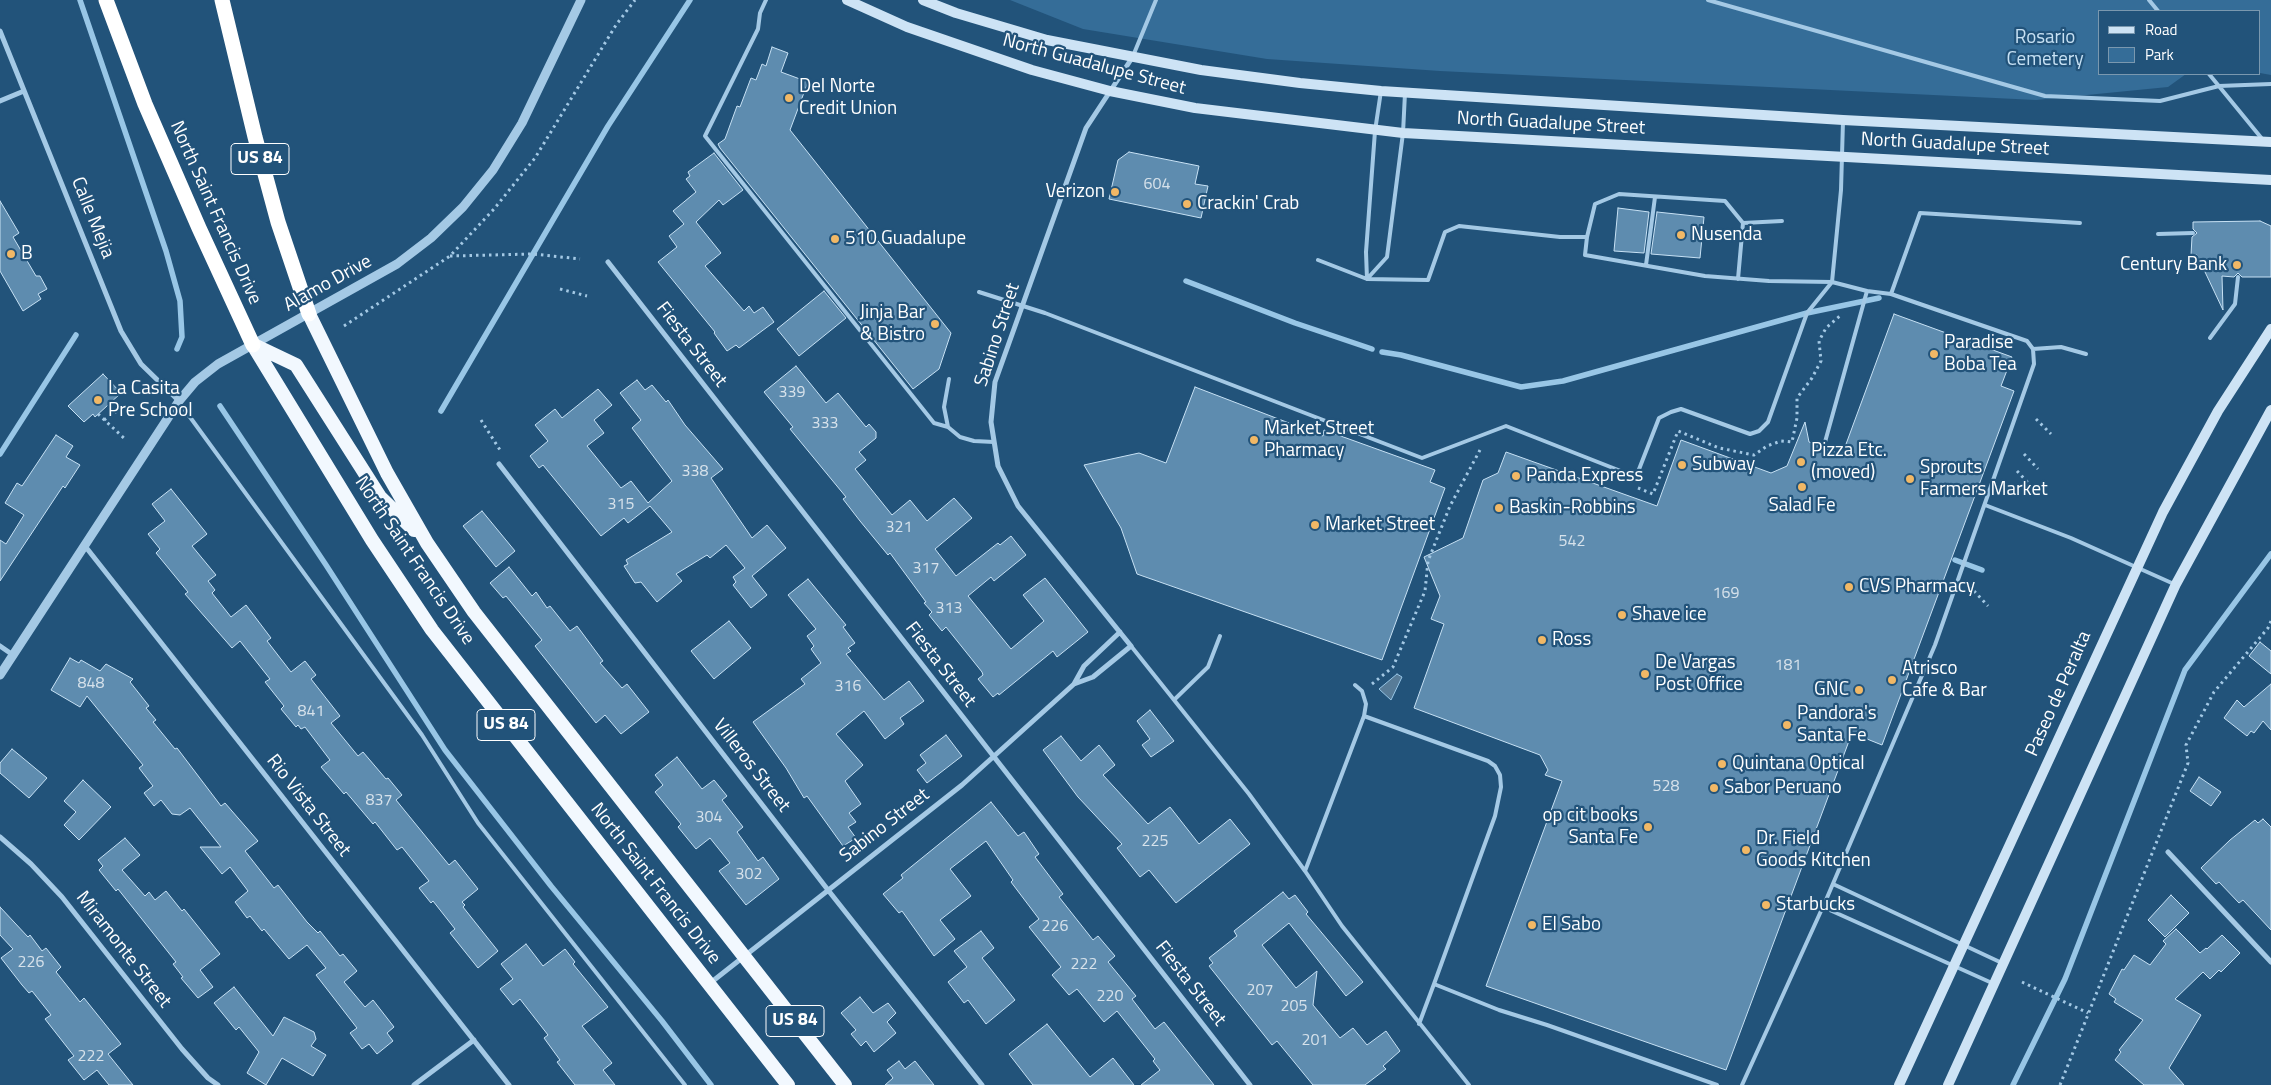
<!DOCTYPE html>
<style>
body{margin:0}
#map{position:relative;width:2271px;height:1085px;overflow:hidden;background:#22537a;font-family:"Titillium Web",sans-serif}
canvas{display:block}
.legend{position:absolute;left:2098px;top:10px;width:162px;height:65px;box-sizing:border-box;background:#22537a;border:1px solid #7a98af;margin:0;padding:6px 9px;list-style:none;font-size:15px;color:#fff}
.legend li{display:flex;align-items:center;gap:10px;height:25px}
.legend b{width:25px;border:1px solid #7a98af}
</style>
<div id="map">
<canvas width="2271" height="1085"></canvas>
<ul class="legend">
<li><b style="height:6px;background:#cde3f5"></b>Road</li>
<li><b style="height:14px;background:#356d98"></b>Park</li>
</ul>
</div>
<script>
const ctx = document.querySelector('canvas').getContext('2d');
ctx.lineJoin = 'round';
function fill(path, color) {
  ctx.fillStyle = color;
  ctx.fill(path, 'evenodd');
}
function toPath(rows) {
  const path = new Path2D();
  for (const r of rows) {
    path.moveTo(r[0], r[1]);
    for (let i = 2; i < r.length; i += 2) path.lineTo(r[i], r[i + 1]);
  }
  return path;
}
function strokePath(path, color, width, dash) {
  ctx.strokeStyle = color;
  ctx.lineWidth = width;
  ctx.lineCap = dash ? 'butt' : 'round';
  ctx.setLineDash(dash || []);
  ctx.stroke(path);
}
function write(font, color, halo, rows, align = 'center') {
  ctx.font = font + ' "Titillium Web",sans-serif';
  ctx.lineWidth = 4.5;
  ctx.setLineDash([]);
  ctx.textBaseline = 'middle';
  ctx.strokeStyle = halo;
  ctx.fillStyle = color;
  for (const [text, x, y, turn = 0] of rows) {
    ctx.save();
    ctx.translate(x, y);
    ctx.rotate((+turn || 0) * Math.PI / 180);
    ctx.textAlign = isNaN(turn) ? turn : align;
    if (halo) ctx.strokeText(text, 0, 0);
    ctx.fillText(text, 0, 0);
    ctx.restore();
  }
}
fill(toPath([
 [1010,0,2271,0,2271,75,2260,73,2260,11,2100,11,2100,74,2186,74,2168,87,2036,100,1440,71,1267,59,1083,29]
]), '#356d98');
const water = toPath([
 [1397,674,1402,677,1391,700,1379,689,1397,674]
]);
fill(water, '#587c98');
strokePath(water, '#98c6e6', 1);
strokePath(toPath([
 [80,0,166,251,180,301,182,337,177,349],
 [1186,281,1295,323,1372,349],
 [1382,352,1401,355,1521,387,1563,381,1807,313,1879,298],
 [220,406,326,565,445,750,551,886,662,1021,711,1085],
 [441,411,608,126,690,0],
 [0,454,76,335],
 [1955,560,1982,570],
 [2013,1085,2065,979,2185,670,2271,554]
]), '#98c6e6', 5.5);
const building = toPath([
 [772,47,788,53,781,72,808,82,790,130,951,333,939,369,913,389,720,148,718,144,725,139,737,106,740,107,751,78,756,80,762,64,766,66,772,47],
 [1129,152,1199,166,1195,184,1208,186,1201,218,1109,199,1118,160,1129,152],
 [714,153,743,190,723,205,719,200,696,222,721,253,705,266,744,311,749,306,754,313,763,307,774,322,739,348,736,345,727,351,714,333,715,332,658,262,677,247,669,236,684,224,673,211,696,192,686,179,690,176,688,172,714,153],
 [0,201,19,233,13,237,36,276,40,276,47,289,38,294,41,299,23,311,0,271,0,201],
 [1618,208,1649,212,1644,253,1614,251,1618,208],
 [1657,212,1704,217,1700,258,1651,254,1657,212],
 [2260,221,2271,226,2271,277,2242,277,2238,273,2234,277,2222,276,2223,310,2197,255,2191,255,2192,237,2197,233,2193,229,2193,222,2260,221],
 [824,291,846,318,799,356,777,329,824,291],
 [1894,314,2012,357,2001,386,2014,391,1882,745,1852,733,1726,1070,1486,986,1562,781,1545,775,1548,770,1540,755,1414,708,1444,624,1431,619,1440,596,1424,557,1463,538,1483,480,1498,473,1506,452,1657,506,1681,440,1771,473,1787,466,1805,422,1809,442,1842,455,1894,314],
 [796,366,826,403,838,393,866,427,869,424,876,432,876,438,859,452,866,460,855,469,892,515,910,500,927,521,954,498,972,518,935,549,956,576,998,543,1000,545,1011,536,1026,555,994,581,991,577,968,596,1011,649,1044,621,1023,595,1045,578,1088,632,1057,657,1053,651,999,695,998,693,993,697,978,679,983,675,982,672,946,627,942,631,929,615,932,612,924,603,926,602,890,553,888,555,860,521,843,499,846,497,790,429,793,427,764,392,796,366],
 [103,374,121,393,95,417,93,414,84,422,68,406,103,374],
 [637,380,645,390,652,385,666,402,668,400,685,425,723,469,711,478,752,538,767,525,786,548,752,576,767,595,751,608,733,585,736,582,733,577,745,568,726,545,710,558,707,555,676,574,682,581,657,602,641,582,635,583,624,566,628,564,626,560,672,532,650,506,628,523,624,518,601,536,543,465,539,468,530,456,548,441,535,425,555,409,562,418,598,389,612,405,594,420,604,433,587,446,621,488,631,481,648,503,672,481,632,428,641,420,620,393,637,380],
 [1195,387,1323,436,1324,430,1435,470,1430,482,1445,488,1382,660,1137,574,1121,528,1084,465,1139,453,1166,463,1195,387],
 [56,435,73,446,66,457,80,465,65,488,63,486,0,581,0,540,6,544,24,515,5,503,17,483,22,486,56,435],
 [171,489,207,534,192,546,216,575,208,581,215,590,212,593,231,617,246,605,271,638,267,641,291,672,305,661,316,675,311,679,340,716,331,723,358,756,363,752,386,779,388,778,402,795,396,800,449,865,455,860,478,889,462,902,465,905,463,907,498,951,478,968,450,933,455,929,433,901,431,903,419,888,429,881,402,847,397,850,375,822,373,824,346,792,344,794,321,767,330,760,305,727,301,729,298,725,296,727,281,709,284,706,265,682,270,679,240,641,232,648,185,594,188,592,156,553,160,549,148,534,165,521,152,504,171,489],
 [482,511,515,551,496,567,463,526,482,511],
 [509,567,532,596,536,592,547,608,550,606,570,631,577,626,603,661,600,663,622,688,627,684,649,712,621,734,605,715,596,723,535,646,542,640,506,596,503,598,490,583,509,567],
 [808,579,846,625,843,627,855,643,848,648,851,651,846,654,884,700,909,681,924,701,900,718,904,724,885,739,864,711,836,734,863,765,845,781,861,804,849,813,856,822,848,827,856,838,843,846,807,796,804,798,786,768,753,722,805,684,801,679,821,663,811,649,814,646,807,636,816,629,788,595,808,579],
 [729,621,751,648,714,679,691,651,729,621],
 [2260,642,2271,651,2271,674,2249,656,2260,642],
 [70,658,79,663,81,660,100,671,106,664,133,679,130,682,149,706,146,708,156,720,153,722,175,749,177,748,221,806,225,803,258,841,245,851,274,888,278,885,307,922,318,933,320,931,340,956,343,954,357,971,344,982,365,1007,373,1000,394,1027,387,1033,393,1041,377,1054,369,1044,362,1049,350,1033,357,1028,316,975,326,968,307,945,289,959,264,929,262,931,250,916,247,918,235,902,248,891,230,867,222,874,200,847,221,847,190,808,180,815,172,814,161,800,154,806,144,793,153,786,139,768,143,765,87,696,80,707,51,690,70,658],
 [2271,684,2271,730,2263,721,2254,733,2251,731,2247,736,2224,718,2237,700,2244,707,2271,684],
 [1150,710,1174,741,1151,757,1142,745,1150,739,1137,721,1150,710],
 [946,735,962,756,927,783,917,770,926,763,920,755,946,735],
 [1061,736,1081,761,1099,745,1115,765,1103,775,1148,824,1170,807,1199,844,1230,819,1250,844,1176,903,1149,870,1140,877,1117,848,1122,844,1078,797,1043,750,1061,736],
 [12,749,47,778,29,798,0,773,0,763,12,749],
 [677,757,702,789,714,780,727,796,722,800,743,827,737,832,758,861,763,857,779,879,746,905,719,871,730,863,710,838,696,849,678,827,681,824,655,792,663,785,655,775,677,757],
 [2199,777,2221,792,2211,806,2190,791,2199,777],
 [83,780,111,807,79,840,64,825,76,812,64,801,83,780],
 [991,802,1018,836,1024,832,1039,854,1035,857,1063,894,1059,897,1093,940,1098,936,1115,956,1108,962,1136,996,1132,999,1155,1029,1164,1022,1214,1085,1141,1085,1160,1070,1153,1061,1155,1059,1117,1011,1104,1022,1077,989,1069,995,1052,975,1061,967,1029,927,1039,919,1011,882,1013,880,986,841,950,869,971,896,940,920,955,939,934,956,902,911,899,913,883,894,903,878,901,875,991,802],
 [2263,819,2271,827,2271,930,2243,900,2239,903,2219,882,2216,884,2201,868,2230,840,2255,820,2258,823,2263,819],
 [125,838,140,855,122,870,145,896,149,892,155,900,166,891,182,911,184,909,220,954,200,970,213,987,198,998,181,978,183,977,173,964,176,962,118,889,116,891,99,870,103,866,98,860,125,838],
 [1283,892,1289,899,1295,895,1308,912,1306,914,1363,982,1346,996,1289,923,1262,945,1296,988,1317,971,1313,1005,1340,1038,1353,1028,1367,1045,1386,1031,1400,1051,1383,1066,1386,1069,1365,1085,1313,1085,1277,1041,1272,1045,1209,966,1213,963,1209,958,1237,936,1234,931,1283,892],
 [2171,895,2189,913,2165,937,2148,920,2171,895],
 [0,907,28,937,30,935,42,951,46,948,61,967,56,972,80,1002,84,998,121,1044,108,1054,133,1085,109,1085,97,1070,84,1080,68,1060,74,1056,45,1019,51,1015,32,991,29,993,22,985,1,958,13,949,0,935,0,907],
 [2176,929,2200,953,2206,948,2207,949,2222,935,2240,953,2221,972,2219,970,2210,979,2203,972,2175,999,2201,1015,2169,1068,2184,1085,2144,1085,2115,1060,2121,1052,2119,1050,2143,1020,2114,1002,2116,999,2109,994,2122,969,2124,970,2134,955,2150,965,2166,944,2163,941,2176,929],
 [981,931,994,948,982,958,1015,1000,986,1024,968,1000,964,1003,948,982,967,967,954,951,981,931],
 [526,944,543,966,565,949,575,962,573,964,608,1007,582,1026,612,1063,603,1070,615,1085,575,1085,557,1062,560,1060,544,1038,548,1035,520,999,513,1005,500,989,513,979,501,964,526,944],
 [234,987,273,1036,284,1017,314,1032,316,1039,311,1046,326,1055,313,1076,282,1058,266,1085,247,1073,259,1052,239,1027,236,1030,214,1003,234,987],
 [860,997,873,1013,888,1003,896,1013,887,1022,896,1033,874,1052,866,1041,861,1046,851,1034,856,1030,841,1013,860,997],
 [1047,1024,1090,1077,1113,1058,1134,1085,1033,1085,1009,1054,1047,1024],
 [899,1061,905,1069,915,1061,934,1085,885,1085,893,1078,887,1070,899,1061]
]);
fill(building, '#5e8caf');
strokePath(building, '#c7e1f4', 1);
strokePath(toPath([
 [450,256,533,254,580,259],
 [560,289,587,296],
 [344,326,450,256,494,209,535,158,616,25,635,0],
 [98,414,125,439],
 [2036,419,2051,434],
 [104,420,117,411],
 [481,420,500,450],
 [2024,454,2038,469],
 [2017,471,2032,487],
 [1638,488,1653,494,1678,431,1719,448,1754,455,1767,446,1781,441,1792,442,1797,418,1797,398,1812,378,1821,361,1819,341,1826,328,1842,314],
 [1974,591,1988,606],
 [1372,684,1393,667,1425,591,1428,561,1450,506,1480,450],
 [2022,982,2088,1013],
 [2060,1085,2188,763,2186,745,2214,692,2268,628,2271,621]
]), '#a4c9e5', 3, [2.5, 4]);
strokePath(toPath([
 [766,0,760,13,758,29,705,136,934,423,948,427],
 [1708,0,2045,96,2160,101,2219,86,2271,84],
 [2149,0,2158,11],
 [1133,56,1156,0],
 [2209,74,2263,140],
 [2158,234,2193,233],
 [1587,237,1585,255,1705,276,1769,281,1832,282,1867,291,1891,294,2027,341,2033,349,2034,364,1935,645,1826,900,1742,1085],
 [1318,260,1367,279,1428,280,1445,232,1459,226,1560,237,1587,237,1595,204,1619,194,1725,201,1743,223,1782,221],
 [1646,265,1655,197],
 [1367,279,1387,257,1403,133,1405,93],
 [1367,279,1366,252,1375,131,1381,91],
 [1738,279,1743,223],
 [979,292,1045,313,1422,458,1506,426,1636,477,1659,418,1671,412,1681,409,1750,434,1759,431,1768,422,1807,313,1832,282,1841,190,1843,121],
 [1891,294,1920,213,2080,223],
 [2210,338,2235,304,2238,277],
 [2033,349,2061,347,2086,354],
 [949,379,944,407,948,427,960,437,974,441,994,442],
 [179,402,422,735,478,823,685,1085],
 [1825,442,1867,291],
 [1985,505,2071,538,2174,584],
 [1131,646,1249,794,1305,871,1342,926,1469,1085],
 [1175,699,1208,667,1220,636],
 [1364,716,1488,761,1495,766,1500,775,1501,787,1495,816,1434,984],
 [1305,871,1364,716,1366,704,1362,691,1355,685],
 [1833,884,2002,963],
 [1823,907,1992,983],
 [1419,1024,1434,984,1499,1010,1547,1025,1717,1085]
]), '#a4c9e5', 4);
strokePath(toPath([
 [0,31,121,331,141,364,179,401],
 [0,101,24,91],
 [608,262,1250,1085],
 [499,464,828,890,982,1085],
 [85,546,509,1085],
 [0,646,13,655],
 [1074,684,1093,677,1131,646,1018,506,998,466,991,422,995,382,1086,128,1132,58],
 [0,837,31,864,62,897,182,1049,208,1078,218,1085],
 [2168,852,2271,962],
 [709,984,962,785,1074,684,1084,666,1120,632],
 [414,1085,474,1040]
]), '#a4c9e5', 5);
strokePath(toPath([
 [0,675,179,401,195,382,218,364,397,264,431,238,463,207,493,170,522,123,581,0]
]), '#a4c9e5', 9);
strokePath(toPath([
 [847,0,907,27,1032,70,1110,91,1195,108,1403,133,2271,180],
 [923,0,956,13,1047,40,1201,70,1300,83,1381,91,1843,120,2271,142],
 [1899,1085,2163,512,2218,411,2271,329],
 [1948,1085,2176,584,2271,410]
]), '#cde3f5', 10);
strokePath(toPath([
 [309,314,387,473,427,543,474,612,845,1085],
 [253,345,372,540,432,630,788,1085],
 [254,345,296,365,380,497,414,530]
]), '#f2f8fe', 14);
strokePath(toPath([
 [106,0,145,104,199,228,253,345],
 [222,0,255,137,278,222,309,314]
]), '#fff', 15);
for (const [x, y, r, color] of [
 [789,98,5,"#f1b866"],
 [1115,192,5,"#f1b866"],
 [1187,204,5,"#f1b866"],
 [1681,235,5,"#f1b866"],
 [835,239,5,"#f1b866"],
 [11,254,5,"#f1b866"],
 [2237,265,5,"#f1b866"],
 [935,324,5,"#f1b866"],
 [1934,354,5,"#f1b866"],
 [98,400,5,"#f1b866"],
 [1254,440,5,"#f1b866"],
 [1801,462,5,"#f1b866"],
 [1682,465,5,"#f1b866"],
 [1516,476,5,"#f1b866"],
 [1910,479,5,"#f1b866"],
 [1802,487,5,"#f1b866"],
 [1499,508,5,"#f1b866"],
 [1315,525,5,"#f1b866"],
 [1849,587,5,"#f1b866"],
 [1622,615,5,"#f1b866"],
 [1542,640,5,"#f1b866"],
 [1645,674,5,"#f1b866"],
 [1892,680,5,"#f1b866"],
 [1859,690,5,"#f1b866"],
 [1787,725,5,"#f1b866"],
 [1722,764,5,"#f1b866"],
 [1714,788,5,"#f1b866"],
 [1648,827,5,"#f1b866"],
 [1746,850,5,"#f1b866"],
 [1766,905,5,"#f1b866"],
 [1532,925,5,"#f1b866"]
]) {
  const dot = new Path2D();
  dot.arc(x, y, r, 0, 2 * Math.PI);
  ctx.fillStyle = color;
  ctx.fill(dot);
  strokePath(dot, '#22537a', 2);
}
write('16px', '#d7e2eb', null, [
 ["604",1157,185],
 ["339",792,393],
 ["333",825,424],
 ["338",695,472],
 ["315",621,505],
 ["321",899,528],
 ["542",1572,542],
 ["317",926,569],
 ["169",1726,594],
 ["313",949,609],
 ["181",1788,666],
 ["848",91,684],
 ["316",848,687],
 ["841",311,712],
 ["528",1666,787],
 ["837",379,801],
 ["304",709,818],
 ["225",1155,842],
 ["302",749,875],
 ["226",1055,927],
 ["226",31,963],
 ["222",1084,965],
 ["207",1260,991],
 ["220",1110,997],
 ["205",1294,1007],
 ["201",1315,1041],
 ["222",91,1057]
]);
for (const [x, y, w] of [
 [260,159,58],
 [506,725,58],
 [795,1021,58]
]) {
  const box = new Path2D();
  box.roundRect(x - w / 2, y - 15.5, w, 31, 4);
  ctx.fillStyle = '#22537a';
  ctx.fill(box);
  strokePath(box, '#fff', 1);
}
write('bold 18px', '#fff', null, [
 ["US 84",260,159],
 ["US 84",506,725],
 ["US 84",795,1021]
]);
write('19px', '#c7e1f4', '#22537a', [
 ["Rosario",2045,38],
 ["Cemetery",2045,60]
]);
write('19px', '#fff', '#22537a', [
 ["North Guadalupe Street",1094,65,15],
 ["North Guadalupe Street",1551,124,3],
 ["North Guadalupe Street",1955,145,3],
 ["North Saint Francis Drive",215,213,66],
 ["Calle Mejia",92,218,68],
 ["Alamo Drive",328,284,-29],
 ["Sabino Street",998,335,-72],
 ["Fiesta Street",691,345,52],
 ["North Saint Francis Drive",414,561,56],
 ["Fiesta Street",940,665,52],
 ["Paseo de Peralta",2059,694,-66],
 ["Villeros Street",751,766,52],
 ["Rio Vista Street",308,806,52],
 ["Sabino Street",885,826,-38],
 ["North Saint Francis Drive",655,884,52],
 ["Miramonte Street",123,950,52],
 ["Fiesta Street",1190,984,52]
]);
write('19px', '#fff', '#22537a', [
 ["Del Norte",799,87],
 ["Credit Union",799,109],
 ["Verizon",1105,192,"right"],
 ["Crackin' Crab",1197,204],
 ["Nusenda",1691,235],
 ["510 Guadalupe",845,239],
 ["B",21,254],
 ["Century Bank",2227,265,"right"],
 ["Jinja Bar",925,313,"right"],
 ["& Bistro",925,335,"right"],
 ["Paradise",1944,343],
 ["Boba Tea",1944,365],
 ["La Casita",108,389],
 ["Pre School",108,411],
 ["Market Street",1264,429],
 ["Pharmacy",1264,451],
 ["Pizza Etc.",1811,451],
 ["(moved)",1811,473],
 ["Subway",1692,465],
 ["Sprouts",1920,468],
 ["Farmers Market",1920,490],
 ["Panda Express",1526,476],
 ["Salad Fe",1802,506,"center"],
 ["Baskin-Robbins",1509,508],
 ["Market Street",1325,525],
 ["CVS Pharmacy",1859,587],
 ["Shave ice",1632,615],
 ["Ross",1552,640],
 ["De Vargas",1655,663],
 ["Post Office",1655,685],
 ["Atrisco",1902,669],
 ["Cafe & Bar",1902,691],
 ["GNC",1849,690,"right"],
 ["Pandora's",1797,714],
 ["Santa Fe",1797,736],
 ["Quintana Optical",1732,764],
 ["Sabor Peruano",1724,788],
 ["op cit books",1638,816,"right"],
 ["Santa Fe",1638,838,"right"],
 ["Dr. Field",1756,839],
 ["Goods Kitchen",1756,861],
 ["Starbucks",1776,905],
 ["El Sabo",1542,925]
], 'left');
</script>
